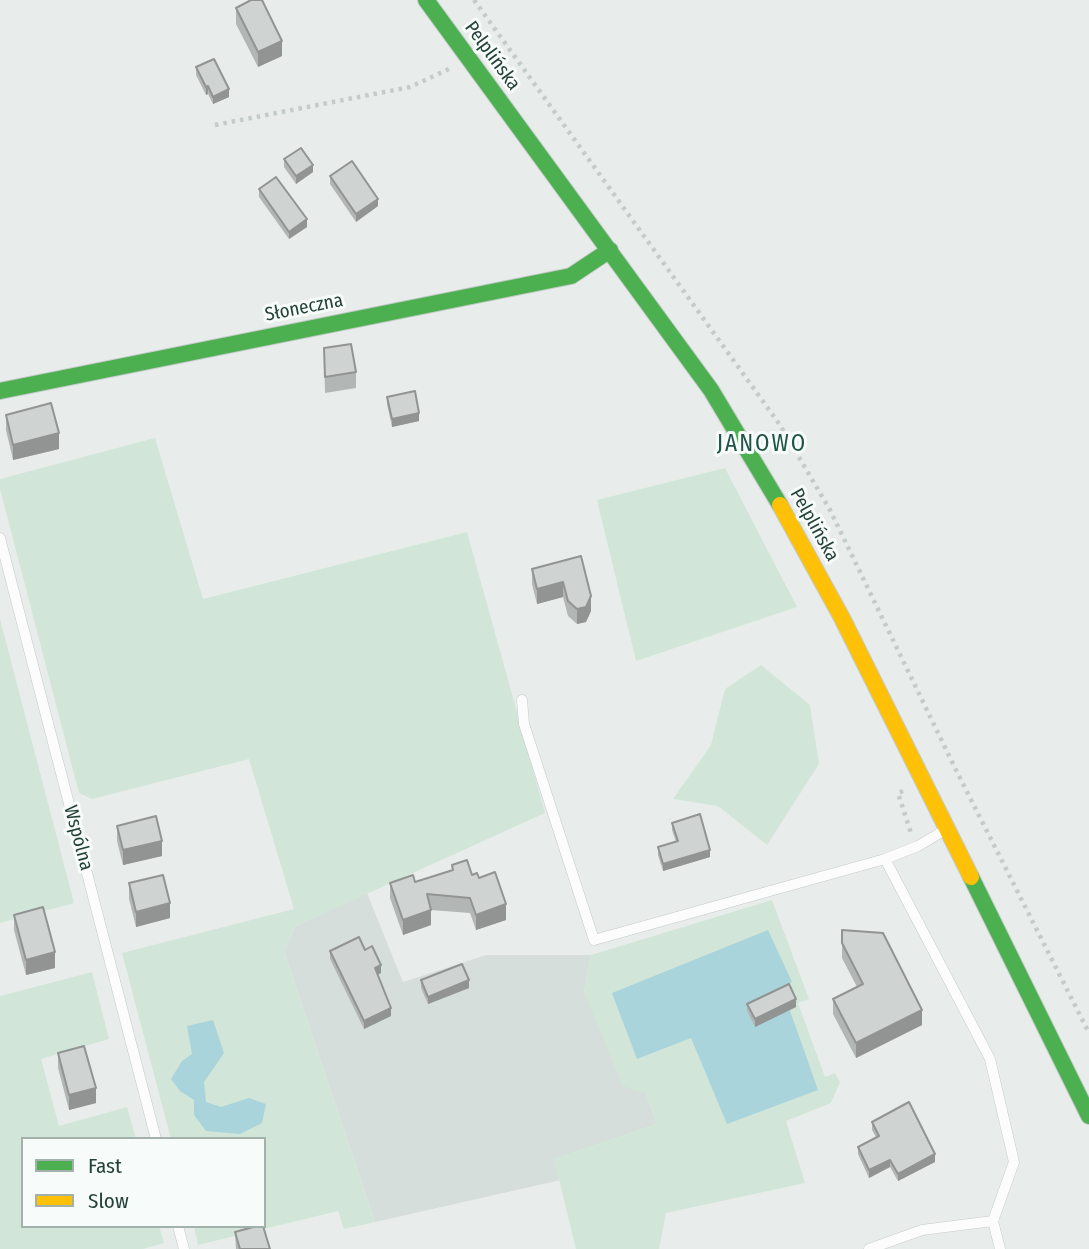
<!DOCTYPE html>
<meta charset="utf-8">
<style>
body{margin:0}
#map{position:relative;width:1089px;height:1249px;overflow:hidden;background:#e8edeb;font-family:"Fira Sans Condensed",sans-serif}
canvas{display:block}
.legend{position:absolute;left:21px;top:1137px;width:245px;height:91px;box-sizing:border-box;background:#f7fbf9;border:2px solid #a3b1ad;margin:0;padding:9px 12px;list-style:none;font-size:21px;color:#24423a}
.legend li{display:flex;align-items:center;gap:14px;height:35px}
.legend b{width:35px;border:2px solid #a3b1ad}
</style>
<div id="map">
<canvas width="1089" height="1249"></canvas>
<ul class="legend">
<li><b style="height:9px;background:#4caf50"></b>Fast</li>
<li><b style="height:9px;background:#ffc107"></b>Slow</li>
</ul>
</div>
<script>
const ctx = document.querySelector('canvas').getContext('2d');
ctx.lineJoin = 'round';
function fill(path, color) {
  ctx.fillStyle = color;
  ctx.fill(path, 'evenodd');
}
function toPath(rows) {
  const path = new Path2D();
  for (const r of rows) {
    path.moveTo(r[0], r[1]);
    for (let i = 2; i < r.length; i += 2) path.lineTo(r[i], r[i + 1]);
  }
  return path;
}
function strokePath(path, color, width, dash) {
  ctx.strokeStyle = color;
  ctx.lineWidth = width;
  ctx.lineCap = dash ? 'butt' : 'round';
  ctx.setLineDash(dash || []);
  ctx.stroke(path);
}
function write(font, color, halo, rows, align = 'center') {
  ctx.font = font + ' "Fira Sans Condensed",sans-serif';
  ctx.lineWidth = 6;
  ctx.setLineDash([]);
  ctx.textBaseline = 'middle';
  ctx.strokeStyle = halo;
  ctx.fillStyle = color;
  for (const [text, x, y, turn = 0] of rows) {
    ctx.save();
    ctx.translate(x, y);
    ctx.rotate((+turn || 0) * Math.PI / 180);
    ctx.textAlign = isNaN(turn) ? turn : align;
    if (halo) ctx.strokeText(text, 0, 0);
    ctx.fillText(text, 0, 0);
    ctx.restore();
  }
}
fill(toPath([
 [367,893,403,982,486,955,591,955,584,992,646,1093,657,1124,555,1159,561,1180,375,1222,284,951,296,926]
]), '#d6dedb');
fill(toPath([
 [155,438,203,599,467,532,545,813,296,926,284,951,375,1222,344,1229,338,1211,198,1245,194,1226,264,1226,264,1139,171,1139,122,953,294,909,249,759,92,799,79,793,0,489,0,479],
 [725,468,797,607,636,661,597,500],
 [0,619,74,903,0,923],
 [761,665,810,705,819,764,767,845,718,806,673,799,711,745,725,689],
 [772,900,809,999,798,1003,825,1077,835,1073,840,1082,831,1103,786,1121,805,1183,666,1213,659,1249,576,1249,554,1159,657,1124,646,1093,623,1086,584,992,591,955],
 [92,972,109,1039,41,1059,59,1126,127,1107,136,1139,23,1139,23,1226,159,1226,164,1243,143,1249,0,1249,0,996]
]), '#d1e6d8');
fill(toPath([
 [768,930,792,982,782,988,818,1090,727,1124,691,1038,637,1059,612,993],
 [213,1020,224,1053,204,1082,206,1102,221,1107,249,1098,266,1104,262,1123,240,1134,206,1131,194,1115,194,1100,180,1091,171,1079,182,1061,192,1054,187,1026]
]), '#a9d4db');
const lane = toPath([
 [0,538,156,1139],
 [522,700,524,724,594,940,885,859],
 [945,830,918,846,885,859,990,1059,1014,1162,993,1221,1000,1249],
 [178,1226,184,1249],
 [869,1249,922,1230,993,1221]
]);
const fast = toPath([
 [426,0,711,390,780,505],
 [0,391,571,276,610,250],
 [971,877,1089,1116]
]);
const slow = toPath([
 [780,505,842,618,971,877]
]);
strokePath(lane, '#c5cac8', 11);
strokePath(fast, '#c3cbc8', 18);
strokePath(slow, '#c3cbc8', 18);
strokePath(toPath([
 [474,0,780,425,830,510,955,768,1089,1033],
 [215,125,410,87,449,69],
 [903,791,898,793,911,833]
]), '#c3ccca', 4.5, [3.5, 5]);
strokePath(lane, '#fcfcfc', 10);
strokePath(fast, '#4caf50', 16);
strokePath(slow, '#ffc107', 16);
fill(toPath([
 [236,8,282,56,258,67,236,24],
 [196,67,229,97,213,104,208,94,206,95,196,75],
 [284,159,313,172,296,184,284,167],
 [330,176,378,206,356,222,330,184],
 [259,189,307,227,289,239,259,197],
 [324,348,356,372,356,388,325,393],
 [387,397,419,421,392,427,387,404],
 [6,415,59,449,13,460,6,430],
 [581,556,591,611,586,622,577,624,568,616,563,597,537,604,532,584,532,569],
 [672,823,710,857,663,871,658,855,658,847,676,842,672,830],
 [117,826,162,856,123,865,117,841],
 [452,865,479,878,506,920,476,930,470,913,431,910,431,925,403,935,390,898,390,883,415,882,452,870],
 [129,883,170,918,136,927,129,899],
 [14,915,55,968,26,975,14,930],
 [842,930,922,1025,856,1058,833,1014,833,999,857,987,842,958],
 [330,951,381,973,377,975,391,1016,364,1029,330,959],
 [421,980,469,988,428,1004,421,988],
 [747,1004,796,1007,755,1027,747,1011],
 [58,1053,96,1103,69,1110,58,1068],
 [872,1122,935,1162,898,1181,890,1167,869,1178,858,1154,858,1147,876,1137,872,1130],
 [235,1232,270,1249,236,1249]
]), '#b2b6b5');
fill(toPath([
 [282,41,282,56,258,67,258,52],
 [208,86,208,94,206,95,206,87],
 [229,89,229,97,213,104,213,97],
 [313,165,313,172,296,184,296,176],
 [378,199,378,206,356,222,356,214],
 [307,219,307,227,289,239,289,232],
 [419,413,419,421,392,427,392,419],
 [59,433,59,449,13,460,13,445],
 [563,582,563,597,537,604,537,589],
 [591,596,591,611,586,622,577,624,577,609],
 [162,841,162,856,123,865,123,850],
 [710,850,710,857,663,871,663,864],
 [170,903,170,918,136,927,136,912],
 [506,904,506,920,476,930,476,915],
 [431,910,431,925,403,935,403,920],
 [55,952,55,968,26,975,26,960],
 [381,965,381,973,375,976,375,968],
 [469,980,469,988,428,1004,428,997],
 [796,999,796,1007,755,1027,755,1019],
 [391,1008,391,1016,364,1029,364,1021],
 [922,1010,922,1025,856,1058,856,1043],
 [96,1088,96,1103,69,1110,69,1095],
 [935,1154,935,1162,898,1181,898,1174],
 [890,1160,890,1167,869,1178,869,1170]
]), '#919493');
const building = toPath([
 [251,0,262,0,282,41,258,52,236,8,251,0],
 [214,59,229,89,213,97,208,86,206,87,196,67,214,59],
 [301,148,313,165,296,176,284,159,301,148],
 [352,161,378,199,356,214,330,176,352,161],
 [276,177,307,219,289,232,259,189,276,177],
 [351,344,356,372,325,377,324,348,351,344],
 [415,391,419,413,392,419,387,397,415,391],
 [51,403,59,433,13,445,6,415,51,403],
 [581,556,591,596,586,607,577,609,568,601,563,582,537,589,532,569,581,556],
 [700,814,710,850,663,864,658,847,678,841,672,823,700,814],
 [156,816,162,841,123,850,117,826,156,816],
 [467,860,472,875,477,873,479,878,495,872,506,904,476,915,470,898,427,894,431,910,403,920,390,883,413,875,415,882,453,870,452,865,467,860],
 [163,875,170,903,136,912,129,883,163,875],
 [43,907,55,952,26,960,14,915,43,907],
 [842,930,883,933,922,1010,856,1043,833,999,863,984,842,943,842,930],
 [359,937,365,950,372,946,381,965,375,968,391,1008,364,1021,330,951,359,937],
 [462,964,469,980,428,997,421,980,462,964],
 [789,984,796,999,755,1019,747,1004,789,984],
 [84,1046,96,1088,69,1095,58,1053,84,1046],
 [909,1102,935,1154,898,1174,890,1160,869,1170,858,1147,879,1136,872,1122,909,1102],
 [257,1226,263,1226,270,1249,240,1249,235,1232,257,1226]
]);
fill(building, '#cfd4d2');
strokePath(building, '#919493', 2);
write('19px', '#24423a', '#f7fbf9', [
 ["Pelplińska",492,56,54],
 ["Słoneczna",304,308,-11],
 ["Pelplińska",814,525,61],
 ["Wspólna",78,838,75]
]);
ctx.letterSpacing = '2px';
write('23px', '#1f5548', '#f7fbf9', [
 ["JANOWO",762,445]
]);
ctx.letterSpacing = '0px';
</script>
